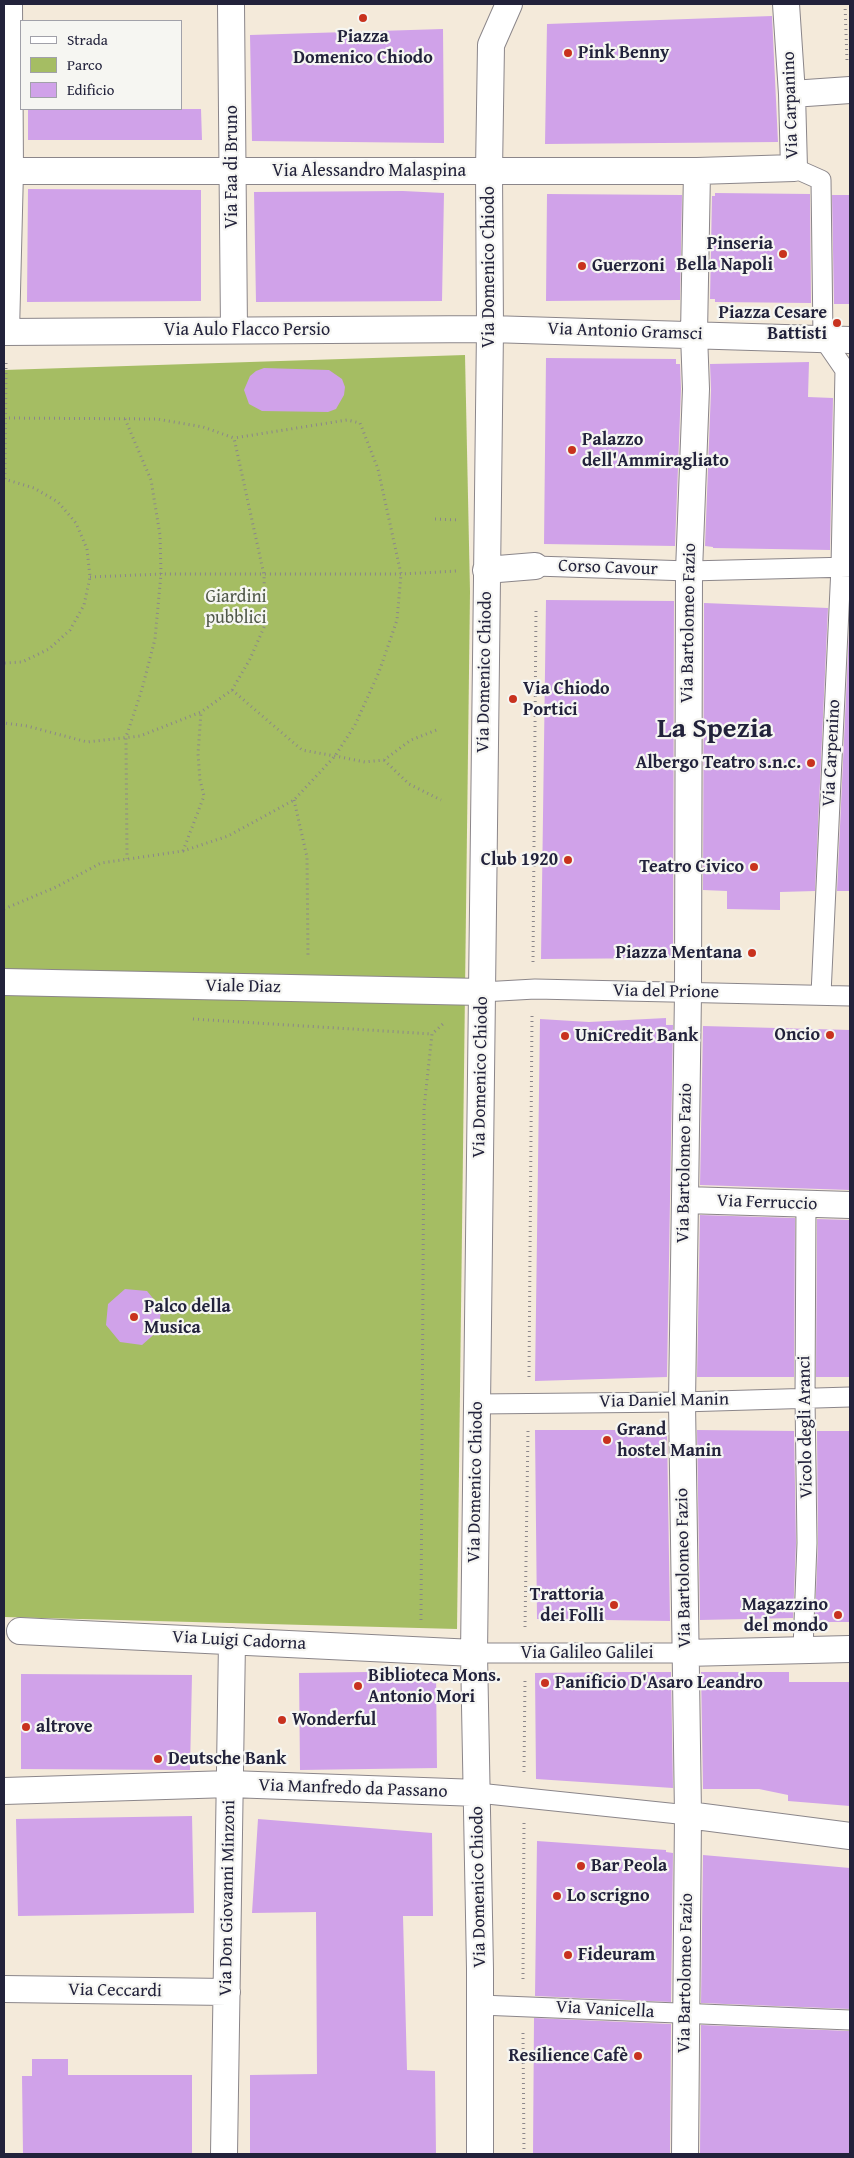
<!DOCTYPE html>
<meta charset="utf-8">
<style>
body{margin:0}
#map{position:relative;width:854px;height:2158px;overflow:hidden;background:#f4eada;font-family:"Gentium Book Plus",serif}
canvas{display:block}
.frame{position:absolute;inset:0;border:5px solid #22223b;pointer-events:none}
.legend{position:absolute;left:20px;top:20px;width:162px;height:90px;box-sizing:border-box;background:#f6f6f2;border:1px solid #a1a1a9;margin:0;padding:6px 9px;list-style:none;font-size:15px;color:#22223b}
.legend li{display:flex;align-items:center;gap:10px;height:25px}
.legend b{width:25px;border:1px solid #a1a1a9}
</style>
<div id="map">
<canvas width="854" height="2158"></canvas>
<div class="frame"></div>
<ul class="legend">
<li><b style="height:6px;background:#fff"></b>Strada</li>
<li><b style="height:14px;background:#a5bd63"></b>Parco</li>
<li><b style="height:14px;background:#d0a2e9"></b>Edificio</li>
</ul>
</div>
<script>
const ctx = document.querySelector('canvas').getContext('2d');
ctx.lineJoin = 'round';
function fill(path, color) {
  ctx.fillStyle = color;
  ctx.fill(path, 'evenodd');
}
function toPath(rows) {
  const path = new Path2D();
  for (const r of rows) {
    path.moveTo(r[0], r[1]);
    for (let i = 2; i < r.length; i += 2) path.lineTo(r[i], r[i + 1]);
  }
  return path;
}
function strokePath(path, color, width, dash) {
  ctx.strokeStyle = color;
  ctx.lineWidth = width;
  ctx.lineCap = dash ? 'butt' : 'round';
  ctx.setLineDash(dash || []);
  ctx.stroke(path);
}
function write(font, color, halo, rows, align = 'center') {
  ctx.font = font + ' "Gentium Book Plus",serif';
  ctx.lineWidth = 4.5;
  ctx.setLineDash([]);
  ctx.textBaseline = 'middle';
  ctx.strokeStyle = halo;
  ctx.fillStyle = color;
  for (const [text, x, y, turn = 0] of rows) {
    ctx.save();
    ctx.translate(x, y);
    ctx.rotate((+turn || 0) * Math.PI / 180);
    ctx.textAlign = isNaN(turn) ? turn : align;
    if (halo) ctx.strokeText(text, 0, 0);
    ctx.fillText(text, 0, 0);
    ctx.restore();
  }
}
fill(toPath([
 [465,355,470,592,457,1629,4,1617,4,370]
]), '#a5bd63');
fill(toPath([
 [772,16,778,142,545,144,547,24],
 [443,29,444,143,252,141,250,35],
 [28,109,201,109,202,140,28,140],
 [28,189,201,190,201,301,27,302],
 [403,191,444,193,442,301,256,302,254,192],
 [715,193,810,194,811,303,715,302,715,299,710,299,712,196,715,196],
 [547,194,682,195,680,300,546,301],
 [832,195,850,195,850,304,834,304],
 [546,358,676,359,676,364,680,364,681,389,675,546,544,544],
 [809,362,808,397,833,398,830,550,713,548,713,547,705,546,711,390,710,364],
 [264,368,329,370,342,379,345,387,344,395,336,409,328,412,262,411,249,404,244,390,250,376,256,371],
 [546,600,674,601,673,958,541,959],
 [704,603,828,608,815,891,780,892,780,910,727,909,727,891,703,890],
 [850,610,850,891,837,891],
 [666,1018,666,1025,673,1025,667,1377,535,1381,540,1019,589,1022],
 [703,1026,850,1030,850,1190,700,1185],
 [700,1215,795,1218,794,1377,697,1377],
 [817,1219,850,1220,850,1377,816,1377],
 [125,1289,147,1291,161,1308,159,1330,142,1345,120,1342,106,1325,108,1304],
 [535,1430,667,1430,670,1621,537,1619],
 [697,1430,794,1431,796,1543,793,1618,700,1620],
 [817,1431,850,1431,850,1622,819,1622,819,1618,815,1618,818,1543],
 [436,1671,437,1768,300,1770,299,1673],
 [624,1672,671,1672,673,1788,536,1779,535,1673],
 [701,1672,789,1672,789,1682,850,1682,850,1806,788,1801,788,1795,759,1789,703,1789],
 [21,1674,192,1675,190,1770,21,1769],
 [192,1816,194,1913,18,1916,16,1819],
 [258,1819,432,1833,433,1916,403,1916,407,2070,435,2071,436,2154,250,2154,250,2075,317,2074,316,1912,252,1913],
 [537,1841,666,1850,666,1852,673,1853,671,2002,535,1996],
 [703,1855,850,1868,850,2009,701,2003],
 [534,2018,671,2024,670,2154,533,2154],
 [701,2025,850,2031,850,2154,700,2154],
 [32,2059,68,2059,68,2075,192,2075,192,2154,23,2154,22,2076,32,2076]
]), '#d0a2e9');
const pedestrian = toPath([
 [794,168,821,180,823,338,845,370,841,567,821,994],
 [535,566,689,571,850,567],
 [482,992,535,989,850,996],
 [477,1404,682,1402,850,1397],
 [803,1649,807,1543,805,1398,806,1204],
 [474,1653,685,1653],
 [478,1793,688,1815],
 [480,2005,850,2020]
]);
const minor = toPath([
 [231,5,234,330],
 [792,94,850,90],
 [4,171,697,171,794,168,792,94,786,4],
 [4,332,490,329,850,340],
 [6,332,10,171,9,4],
 [486,570,535,566],
 [4,982,482,992],
 [685,1200,850,1205],
 [20,1631,474,1653],
 [685,1653,850,1649],
 [4,1791,230,1784,478,1793],
 [688,1815,850,1836],
 [4,1989,227,1992],
 [224,2154,232,1641],
 [480,2154,480,1969,474,1653,490,329,489,171,491,45,509,4],
 [685,2154,688,1815,682,1402,688,993,689,571,696,389,694,334,697,171]
]);
strokePath(pedestrian, '#8b868a', 21);
strokePath(minor, '#8b868a', 28);
strokePath(toPath([
 [845,4,847,61],
 [4,418,157,419,203,427,234,438,264,575,265,625,250,659,232,690,201,712,140,736,87,742,27,726,4,723],
 [125,419,151,480,160,535,161,574,155,639,142,689,126,737,127,859],
 [4,479,34,488,58,502,76,523,87,549,90,577,84,605,70,630,49,649,22,662,4,663],
 [5,479,6,363],
 [435,519,459,520],
 [90,577,161,574,401,574,457,571],
 [232,690,302,750,335,756,365,762,384,760,411,740,439,729],
 [384,760,409,784,441,800],
 [294,800,307,857,308,958],
 [183,851,204,796,200,780,198,754,201,712],
 [4,909,56,887,101,863,183,851,228,836,294,800,335,756,355,725,379,672,397,620,401,574,378,469,360,423,347,420,234,438],
 [533,962,536,610],
 [193,1019,432,1034],
 [529,1377,532,1016],
 [421,1620,424,1108,432,1034,445,1022],
 [525,1627,528,1431],
 [524,1772,525,1678],
 [523,1979,524,1823],
 [523,2033,524,2154]
]), '#8b868a', 3, [1, 4]);
strokePath(pedestrian, '#fff', 19);
strokePath(minor, '#fff', 26);
for (const [x, y, r, color] of [
 [363,18,5,"#c8321e"],
 [568,53,5,"#c8321e"],
 [783,254,5,"#c8321e"],
 [582,266,5,"#c8321e"],
 [837,323,5,"#c8321e"],
 [572,450,5,"#c8321e"],
 [513,699,5,"#c8321e"],
 [811,763,5,"#c8321e"],
 [568,860,5,"#c8321e"],
 [754,867,5,"#c8321e"],
 [752,953,5,"#c8321e"],
 [830,1035,5,"#c8321e"],
 [565,1036,5,"#c8321e"],
 [134,1317,5,"#c8321e"],
 [607,1440,5,"#c8321e"],
 [614,1605,5,"#c8321e"],
 [838,1615,5,"#c8321e"],
 [545,1683,5,"#c8321e"],
 [358,1686,5,"#c8321e"],
 [282,1720,5,"#c8321e"],
 [26,1727,5,"#c8321e"],
 [158,1759,5,"#c8321e"],
 [581,1866,5,"#c8321e"],
 [557,1896,5,"#c8321e"],
 [568,1955,5,"#c8321e"],
 [638,2056,5,"#c8321e"]
]) {
  const dot = new Path2D();
  dot.arc(x, y, r, 0, 2 * Math.PI);
  ctx.fillStyle = color;
  ctx.fill(dot);
  strokePath(dot, '#f6f6f2', 2);
}
write('bold 18px', '#22223b', '#f6f6f2', [
 ["Piazza",363,37,"center"],
 ["Domenico Chiodo",363,58,"center"],
 ["Pink Benny",578,53],
 ["Pinseria",773,244,"right"],
 ["Bella Napoli",773,265,"right"],
 ["Guerzoni",592,266],
 ["Piazza Cesare",827,313,"right"],
 ["Battisti",827,334,"right"],
 ["Palazzo",582,440],
 ["dell'Ammiragliato",582,461],
 ["Via Chiodo",523,689],
 ["Portici",523,710],
 ["Albergo Teatro s.n.c.",801,763,"right"],
 ["Club 1920",558,860,"right"],
 ["Teatro Civico",744,867,"right"],
 ["Piazza Mentana",742,953,"right"],
 ["Oncio",820,1035,"right"],
 ["UniCredit Bank",575,1036],
 ["Palco della",144,1307],
 ["Musica",144,1328],
 ["Grand",617,1430],
 ["hostel Manin",617,1451],
 ["Trattoria",604,1595,"right"],
 ["dei Folli",604,1616,"right"],
 ["Magazzino",828,1605,"right"],
 ["del mondo",828,1626,"right"],
 ["Biblioteca Mons.",368,1676],
 ["Antonio Mori",368,1697],
 ["Panificio D'Asaro Leandro",555,1683],
 ["Wonderful",292,1720],
 ["altrove",36,1727],
 ["Deutsche Bank",168,1759],
 ["Bar Peola",591,1866],
 ["Lo scrigno",567,1896],
 ["Fideuram",578,1955],
 ["Resilience Cafè",628,2056,"right"]
], 'left');
write('18px', '#22223b', '#f6f6f2', [
 ["Via Carpanino",791,105,-92],
 ["Via Faa di Bruno",232,167,-90],
 ["Via Alessandro Malaspina",369,171],
 ["Via Domenico Chiodo",489,267,-90],
 ["Via Aulo Flacco Persio",247,330],
 ["Via Antonio Gramsci",625,332,2],
 ["Corso Cavour",608,568,2],
 ["Via Bartolomeo Fazio",689,623,-89],
 ["Via Domenico Chiodo",485,672,-89],
 ["Via Carpenino",832,753,-87],
 ["Viale Diaz",243,987,1],
 ["Via del Prione",666,992,1],
 ["Via Domenico Chiodo",481,1077,-89],
 ["Via Bartolomeo Fazio",685,1163,-89],
 ["Via Ferruccio",767,1203,2],
 ["Via Daniel Manin",664,1401,-1],
 ["Vicolo degli Aranci",806,1427,-91],
 ["Via Domenico Chiodo",476,1482,-89],
 ["Via Bartolomeo Fazio",684,1568,-91],
 ["Via Luigi Cadorna",239,1641,3],
 ["Via Galileo Galilei",587,1653],
 ["Via Manfredo da Passano",353,1789,2],
 ["Via Domenico Chiodo",479,1887,-91],
 ["Via Don Giovanni Minzoni",228,1898,-89],
 ["Via Bartolomeo Fazio",686,1973,-89],
 ["Via Ceccardi",115,1991,1],
 ["Via Vanicella",605,2010,3]
]);
write('18px', '#505849', '#f6f6f2', [
 ["Giardini",236,597],
 ["pubblici",236,618]
]);
write('bold 28px', '#22223b', '#f6f6f2', [
 ["La Spezia",715,730]
]);
</script>
